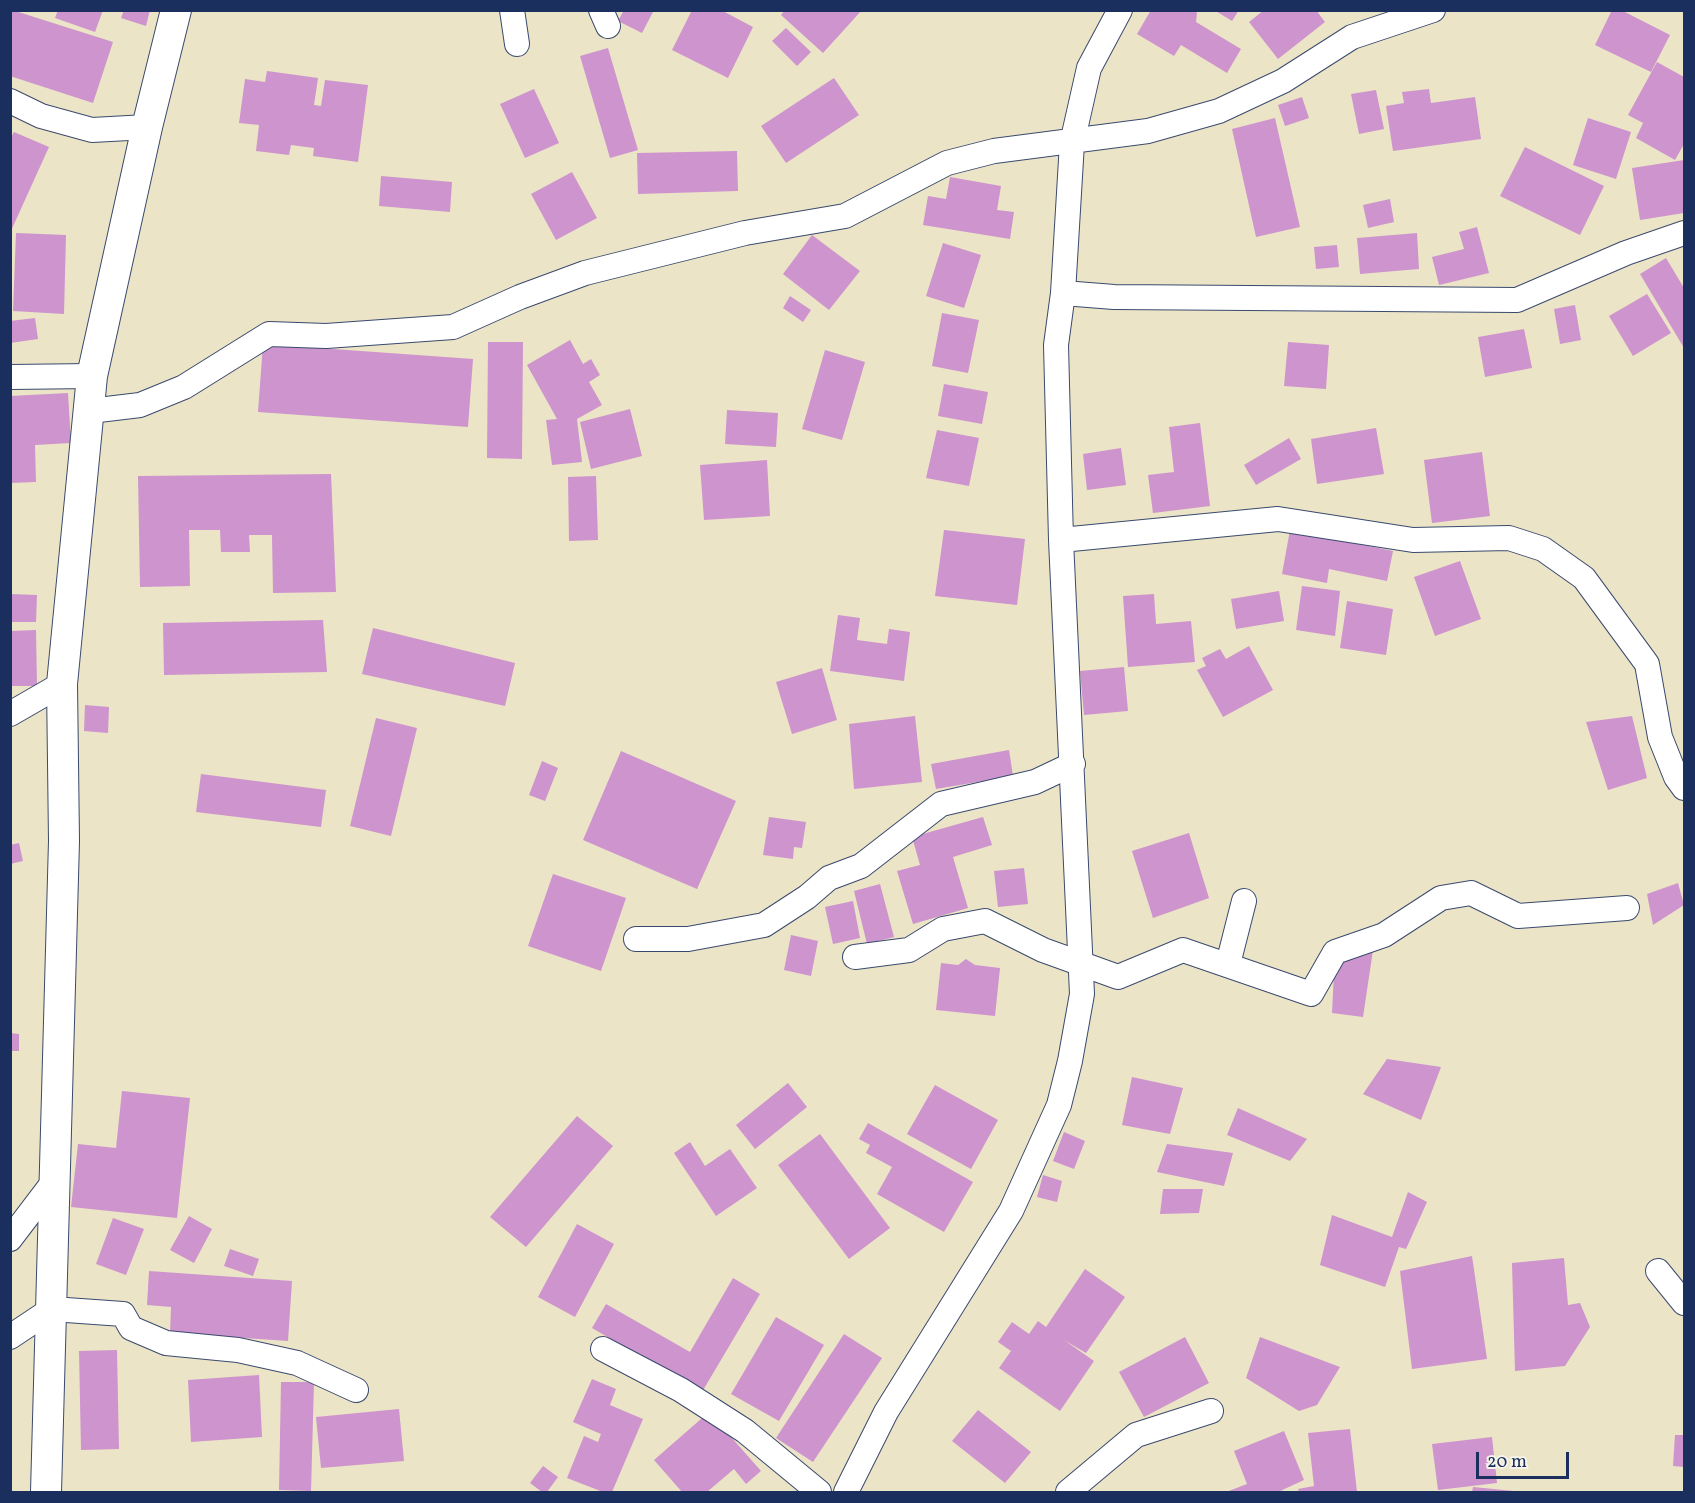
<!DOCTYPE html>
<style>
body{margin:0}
#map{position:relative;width:1695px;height:1503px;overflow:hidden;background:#ece4c6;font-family:Vollkorn,serif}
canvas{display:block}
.frame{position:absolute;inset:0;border:12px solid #1b2f5e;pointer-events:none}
.scale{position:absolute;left:1476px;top:1452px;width:93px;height:27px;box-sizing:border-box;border:3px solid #1b2f5e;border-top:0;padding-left:8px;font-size:18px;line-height:21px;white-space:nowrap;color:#1b2f5e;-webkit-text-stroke:4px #f7f3e8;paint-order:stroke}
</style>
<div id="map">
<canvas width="1695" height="1503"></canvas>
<div class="frame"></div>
<div class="scale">20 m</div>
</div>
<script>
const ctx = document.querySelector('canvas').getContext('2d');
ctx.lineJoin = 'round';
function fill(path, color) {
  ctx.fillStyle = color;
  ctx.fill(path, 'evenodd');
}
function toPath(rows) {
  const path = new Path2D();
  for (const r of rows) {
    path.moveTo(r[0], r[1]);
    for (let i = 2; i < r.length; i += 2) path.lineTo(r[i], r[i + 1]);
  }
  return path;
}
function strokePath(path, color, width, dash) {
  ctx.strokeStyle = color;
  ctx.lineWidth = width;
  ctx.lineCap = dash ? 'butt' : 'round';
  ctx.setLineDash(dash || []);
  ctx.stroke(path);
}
fill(toPath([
 [12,10,113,42,93,103,10,76],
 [58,10,103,10,95,32,55,18],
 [124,10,150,10,146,26,121,18],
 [624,10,654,10,642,33,618,21],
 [692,10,721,10,753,27,728,78,672,50],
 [785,10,862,10,823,53,781,15],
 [1151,10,1194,10,1197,13,1196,22,1241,49,1227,73,1181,45,1174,56,1137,34],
 [1214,10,1239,10,1232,21],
 [1264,10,1316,10,1325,22,1278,59,1249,22],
 [1612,10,1621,10,1670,35,1651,72,1595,45],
 [786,28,811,52,797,66,772,41],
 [608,48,638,150,610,158,580,56],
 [1657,62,1684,77,1684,144,1675,160,1636,138,1643,123,1628,115],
 [267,71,318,78,314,105,321,106,325,80,368,85,358,162,313,156,314,148,291,145,289,155,256,151,259,125,239,123,245,79,265,82],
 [834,78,859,115,786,163,761,126],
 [534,89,559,143,525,158,500,104],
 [1429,89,1431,103,1475,97,1481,139,1393,151,1386,106,1404,103,1402,92],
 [1376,90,1384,129,1359,134,1351,94],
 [1302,97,1309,118,1285,126,1278,105],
 [1275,118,1300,227,1256,237,1232,129],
 [1588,118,1631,132,1616,179,1573,165],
 [14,132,49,147,10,233,10,139],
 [1525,147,1604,186,1580,235,1500,196],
 [737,151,738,191,638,194,637,153],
 [1684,160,1684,213,1640,220,1632,168],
 [572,172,597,218,556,240,531,194],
 [381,176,452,182,450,212,379,206],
 [950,177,1001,186,997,210,1014,212,1010,239,923,225,928,196,946,199],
 [1390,199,1394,222,1368,228,1363,205],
 [1477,227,1489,273,1439,285,1432,257,1464,249,1459,232],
 [16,233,66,235,64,314,13,311],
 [1417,233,1419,269,1360,274,1357,238],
 [812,235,860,271,829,310,783,274],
 [943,243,981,255,964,308,926,296],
 [1337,245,1339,267,1316,269,1314,247],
 [1666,258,1684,288,1684,348,1640,274],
 [1647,294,1671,333,1633,356,1609,316],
 [790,296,811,310,803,322,783,308],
 [1575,305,1581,340,1560,344,1554,309],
 [942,313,979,320,968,373,932,366],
 [35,318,38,339,10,343,10,321],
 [1524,329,1532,368,1485,377,1478,337],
 [570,340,583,364,591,359,600,375,589,382,602,405,577,419,582,462,552,465,546,420,557,419,527,365],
 [488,342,523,342,522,459,487,458],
 [1288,342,1329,345,1326,389,1284,386],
 [263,344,473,359,468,427,258,412],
 [825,350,865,362,842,440,802,429],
 [944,384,988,392,982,424,938,416],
 [68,393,71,443,35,445,36,482,10,483,10,396],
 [630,409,642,456,591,469,580,422],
 [727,410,778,413,776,447,725,444],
 [1200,423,1210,506,1153,513,1148,475,1174,472,1169,427],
 [1376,428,1384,474,1317,484,1311,439],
 [937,430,979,438,969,486,926,478],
 [1289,438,1301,459,1256,485,1244,465],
 [1121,448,1126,485,1087,490,1083,454],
 [1482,452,1490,516,1432,523,1424,460],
 [767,460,770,516,704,520,700,465],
 [331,474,336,592,273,593,272,535,249,535,250,552,221,552,220,530,189,530,190,586,140,587,138,476],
 [596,476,598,540,569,541,568,477],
 [944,530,1025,539,1017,605,935,596],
 [1290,530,1393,551,1387,581,1329,569,1327,583,1282,574],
 [1460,561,1481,619,1435,636,1414,577],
 [1302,586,1340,591,1335,636,1296,630],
 [1279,591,1284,621,1236,629,1231,599],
 [10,594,37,595,36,622,10,622],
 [1154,594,1156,624,1191,621,1195,662,1128,667,1123,596],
 [1347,601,1393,609,1386,655,1340,648],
 [838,615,860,618,857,640,887,644,889,629,910,632,904,681,830,671],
 [323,620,327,672,164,675,163,623],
 [373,628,515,663,505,706,362,674],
 [36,630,37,686,10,686,10,631],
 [1249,646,1273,690,1223,717,1197,670,1206,666,1202,658,1220,649,1226,659],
 [1124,667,1128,711,1084,715,1080,671],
 [822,668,837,720,792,734,776,682],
 [85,705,109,707,108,733,84,731],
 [915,716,922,782,854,789,849,724],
 [1632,716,1647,778,1608,790,1586,722],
 [376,718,417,728,391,836,350,826],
 [1009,750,1013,776,936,789,931,764],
 [621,751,736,801,697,889,583,840],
 [542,761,558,768,545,801,529,795],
 [201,774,326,790,321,827,196,812],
 [769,817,806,822,802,848,794,847,793,859,763,855],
 [983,817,992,845,953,857,968,908,913,924,897,871,920,865,912,837],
 [1189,833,1209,898,1153,918,1132,851],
 [19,843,23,861,10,864,10,845],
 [1024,868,1028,904,998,907,994,871],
 [553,874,626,898,601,971,528,946],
 [1678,883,1684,905,1653,925,1647,894],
 [880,884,894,937,867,944,854,891],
 [853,901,860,938,833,944,825,907],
 [791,935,818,941,811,976,784,970],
 [1373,950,1363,1017,1332,1013,1335,952],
 [966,959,975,965,1000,968,995,1016,936,1010,941,963,958,965],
 [10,1033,19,1034,19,1051,10,1051],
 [1387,1059,1441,1067,1421,1120,1363,1094],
 [1132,1077,1183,1088,1170,1134,1122,1125],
 [788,1083,807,1107,755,1149,736,1125],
 [935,1085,998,1120,971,1169,907,1134],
 [122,1091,190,1098,177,1218,71,1207,78,1144,116,1148],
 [1238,1108,1307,1139,1290,1161,1227,1135],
 [577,1116,613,1146,526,1247,490,1217],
 [868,1123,973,1182,944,1232,877,1194,892,1167,866,1153,870,1145,859,1139],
 [1064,1132,1085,1141,1074,1169,1053,1161],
 [820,1134,890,1228,849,1259,778,1165],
 [690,1142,705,1166,730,1149,757,1188,716,1216,674,1153],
 [1167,1144,1233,1153,1224,1186,1157,1172],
 [1043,1175,1062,1181,1057,1202,1037,1197],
 [1163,1189,1203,1189,1199,1213,1160,1214],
 [1408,1192,1427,1202,1406,1249,1399,1247,1385,1287,1320,1265,1332,1215,1392,1237],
 [189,1216,212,1229,194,1263,170,1250],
 [113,1218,144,1229,126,1275,96,1264],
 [577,1224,614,1244,575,1317,538,1297],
 [230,1249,259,1259,253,1276,224,1266],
 [1472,1256,1487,1359,1412,1369,1400,1271],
 [1564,1258,1568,1305,1580,1303,1590,1327,1565,1366,1515,1371,1512,1263],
 [1085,1269,1125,1297,1086,1353,1064,1340,1094,1361,1060,1411,999,1368,1011,1351,998,1342,1012,1322,1029,1334,1038,1321,1046,1327],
 [149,1271,292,1281,288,1341,170,1333,171,1307,147,1305],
 [733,1278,760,1294,702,1392,592,1328,606,1304,690,1352],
 [776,1317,824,1345,779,1421,731,1394],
 [844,1334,882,1358,813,1462,776,1438],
 [1185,1337,1209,1383,1144,1417,1119,1372],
 [1260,1337,1340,1367,1317,1405,1299,1411,1246,1378],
 [117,1350,119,1449,81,1450,79,1351],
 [259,1375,262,1437,191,1442,188,1380],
 [592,1379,616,1389,610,1405,643,1419,612,1492,603,1492,567,1478,584,1436,598,1442,601,1434,573,1422],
 [281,1382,314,1382,311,1491,279,1490],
 [399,1409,404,1461,321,1468,316,1417],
 [978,1410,1031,1452,1005,1483,952,1441],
 [709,1412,761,1471,746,1484,734,1469,707,1492,682,1492,654,1460],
 [1350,1429,1357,1492,1299,1492,1298,1489,1314,1486,1308,1433],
 [1284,1431,1304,1480,1278,1492,1226,1492,1247,1484,1234,1451],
 [1675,1435,1684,1435,1684,1467,1673,1466],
 [1492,1437,1497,1483,1438,1490,1432,1444],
 [543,1466,558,1477,547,1492,542,1492,530,1483],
 [1473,1487,1514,1491,1514,1492,1472,1492]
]), '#cd94ce');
const minor = toPath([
 [512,10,517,44],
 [601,10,608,26],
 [10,101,41,116,92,130,147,127],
 [1063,293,1114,297,1517,300,1626,253,1684,233],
 [10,377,92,376],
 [90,411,140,405,184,387,269,334,326,336,453,327,520,297,585,273,745,233,845,216,947,163,994,151,1148,131,1219,111,1283,81,1352,37,1433,10],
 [1061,540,1278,519,1413,540,1509,538,1543,549,1584,578,1647,664,1660,737,1676,777,1684,788],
 [10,714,62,684],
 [636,939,688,939,764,925,807,897,829,878,861,866,941,804,1035,782,1073,764],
 [855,957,909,950,943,929,985,921,1043,950,1118,977,1183,950,1311,994,1335,952,1384,935,1441,898,1471,893,1518,916,1627,908],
 [1228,964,1244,901],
 [10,1239,55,1180],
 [1658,1271,1684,1303],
 [10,1337,52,1309,123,1314,131,1328,166,1343,238,1350,297,1363,356,1390],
 [603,1349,681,1390,745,1431,819,1492],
 [846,1492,886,1412,1011,1211,1059,1105,1070,1061,1082,994,1061,540,1056,345,1063,293,1072,143,1089,68,1120,10],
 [1068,1492,1136,1435,1211,1411]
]);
const tertiary = toPath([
 [46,1492,64,841,62,684,92,376,147,127,176,10]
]);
strokePath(minor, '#3a4a6e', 26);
strokePath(tertiary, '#3a4a6e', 32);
strokePath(minor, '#fff', 24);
strokePath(tertiary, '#fff', 30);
</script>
